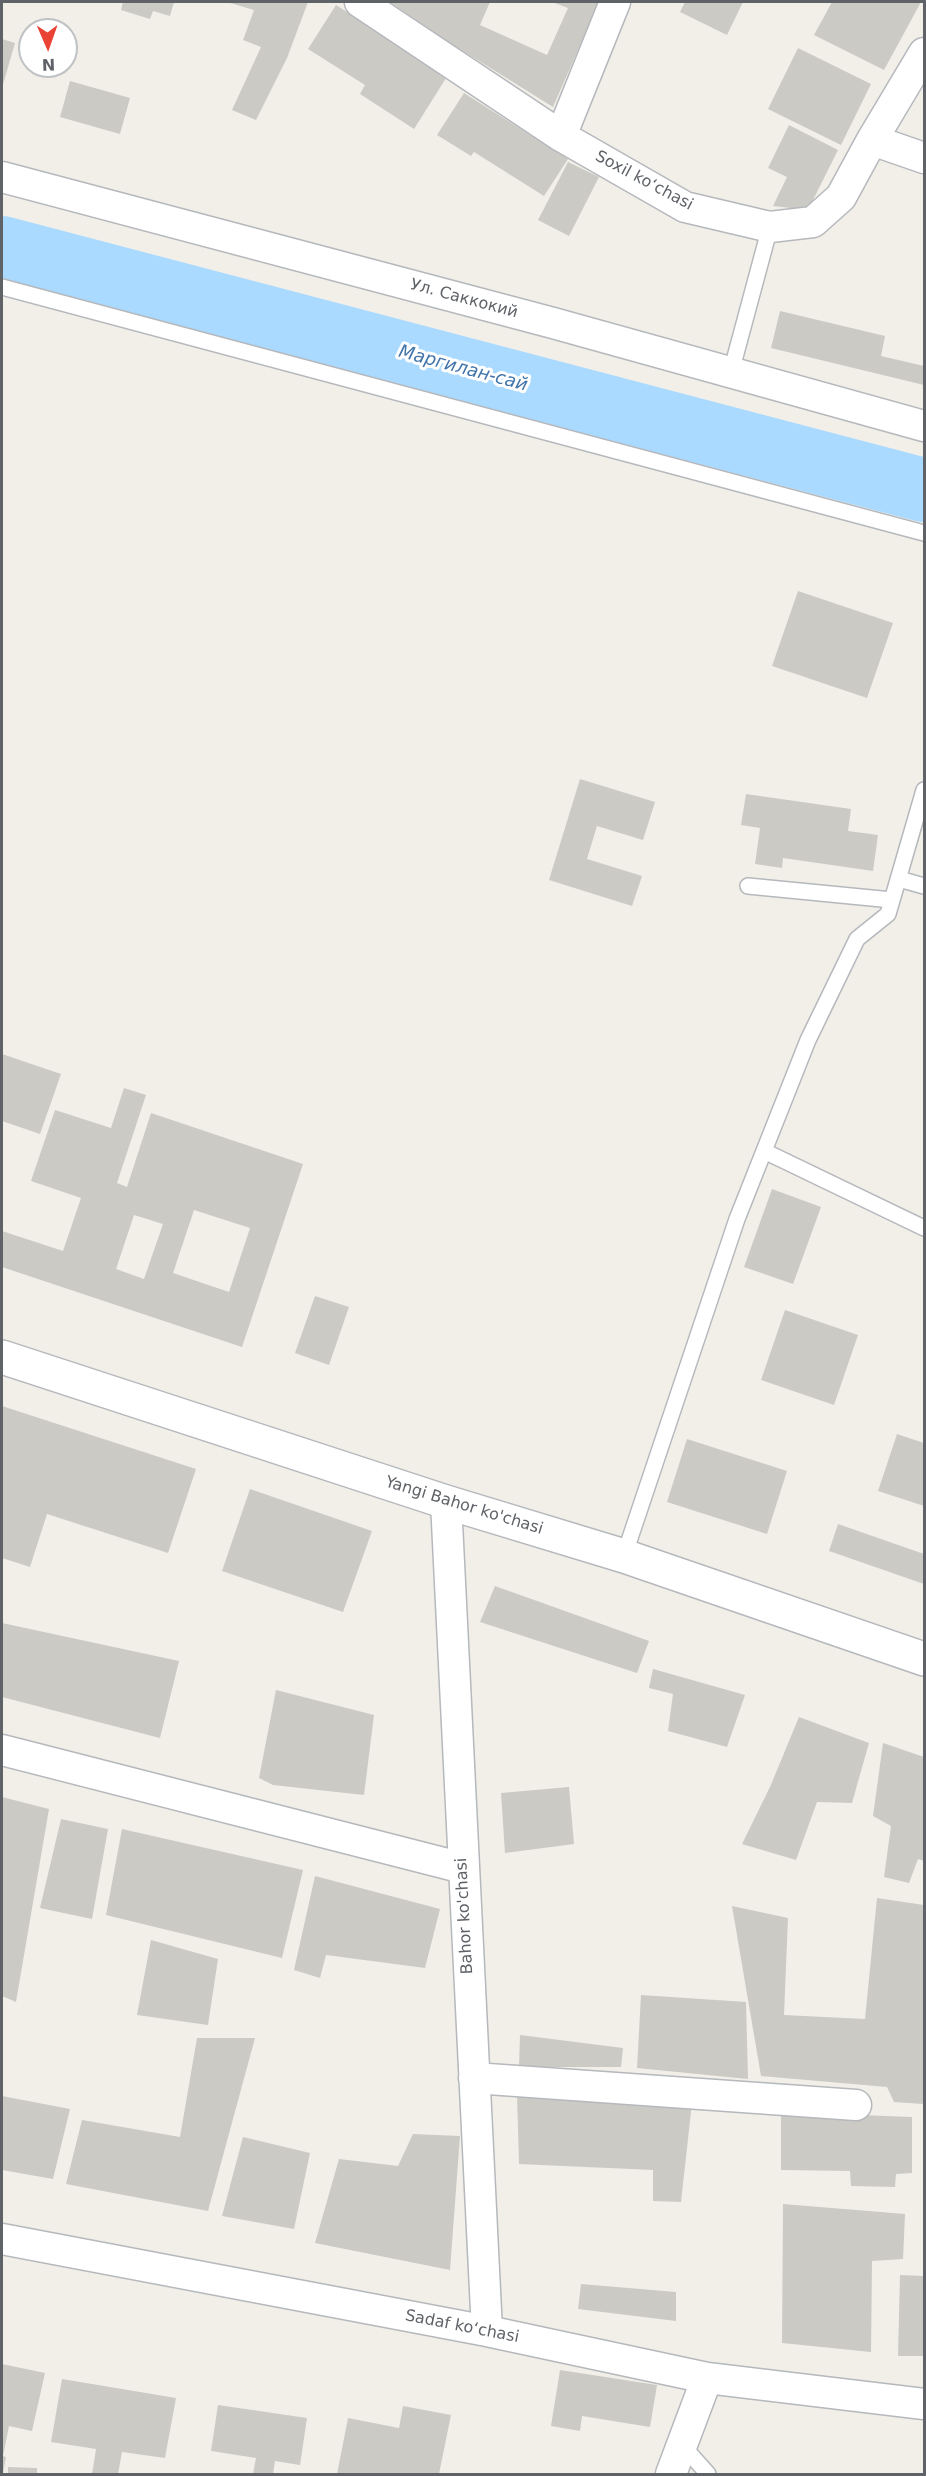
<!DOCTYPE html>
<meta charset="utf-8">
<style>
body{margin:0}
#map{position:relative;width:926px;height:2476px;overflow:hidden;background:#f1efe8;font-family:"DejaVu Sans",sans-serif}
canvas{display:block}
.frame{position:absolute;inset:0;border:3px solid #5f6368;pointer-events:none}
.north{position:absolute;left:18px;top:18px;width:60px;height:60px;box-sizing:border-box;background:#fff;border:2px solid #bfc1c3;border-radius:50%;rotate:178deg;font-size:16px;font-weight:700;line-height:24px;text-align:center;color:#5f6368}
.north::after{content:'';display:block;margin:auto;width:21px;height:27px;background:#ea4335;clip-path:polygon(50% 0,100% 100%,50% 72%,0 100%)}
</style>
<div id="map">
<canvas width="926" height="2476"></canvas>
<div class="frame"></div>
<div class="north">N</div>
</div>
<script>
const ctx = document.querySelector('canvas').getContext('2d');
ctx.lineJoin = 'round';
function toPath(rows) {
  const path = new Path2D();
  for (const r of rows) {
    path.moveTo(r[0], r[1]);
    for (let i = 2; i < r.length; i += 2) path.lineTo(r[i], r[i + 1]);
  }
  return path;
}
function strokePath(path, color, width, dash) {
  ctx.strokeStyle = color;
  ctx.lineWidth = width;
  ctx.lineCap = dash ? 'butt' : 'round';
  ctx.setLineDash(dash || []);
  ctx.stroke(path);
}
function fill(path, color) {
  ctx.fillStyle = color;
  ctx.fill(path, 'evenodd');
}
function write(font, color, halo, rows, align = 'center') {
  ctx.font = font + ' "DejaVu Sans",sans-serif';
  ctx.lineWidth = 6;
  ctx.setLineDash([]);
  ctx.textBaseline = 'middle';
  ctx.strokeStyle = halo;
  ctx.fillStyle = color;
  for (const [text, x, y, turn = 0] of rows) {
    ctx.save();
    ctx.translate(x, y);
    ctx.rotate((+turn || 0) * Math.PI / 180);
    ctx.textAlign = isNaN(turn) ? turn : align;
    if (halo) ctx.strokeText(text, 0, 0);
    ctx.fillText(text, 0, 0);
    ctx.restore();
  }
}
strokePath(toPath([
 [2,248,924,490]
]), '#aadaff', 64);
fill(toPath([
 [123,2,174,2,170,16,153,11,150,19,121,10],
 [227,2,308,2,287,58,256,120,232,110,261,47,243,40,254,10],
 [390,2,490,2,480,25,547,55,568,8,552,2,599,2,553,107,447,41],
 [685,2,743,2,727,35,680,12],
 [832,2,921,2,884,70,814,35],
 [336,5,448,75,414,129,360,94,365,85,308,49],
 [2,39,15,43,2,88],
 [798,48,871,84,841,145,768,109],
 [70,81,130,98,120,134,60,117],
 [464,93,568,159,544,196,474,152,471,156,437,135],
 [789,125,838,150,808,210,773,206,787,177,768,168],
 [568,162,599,177,569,236,538,220],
 [780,311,885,336,881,356,924,366,924,385,771,348],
 [798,591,893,623,867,698,772,666],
 [580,779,655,802,643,840,597,826,587,859,642,876,632,906,549,880],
 [746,794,851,809,848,831,878,835,873,871,783,858,782,868,755,864,760,828,741,825],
 [2,1054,61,1074,40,1134,2,1121],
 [124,1088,146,1095,117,1183,127,1187,151,1113,303,1164,242,1347,2,1267,2,1231,63,1251,81,1198,31,1181,55,1110,111,1128],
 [194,1210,250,1228,229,1292,173,1273],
 [134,1215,163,1224,144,1279,116,1269],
 [772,1189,821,1207,793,1284,744,1267],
 [315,1296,349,1307,329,1365,295,1353],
 [785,1310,858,1335,834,1405,761,1380],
 [2,1406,196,1469,168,1553,47,1514,30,1567,2,1558],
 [897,1434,924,1443,924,1506,878,1491],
 [687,1439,787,1471,767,1534,667,1502],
 [250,1489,372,1531,343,1612,222,1571],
 [838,1524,924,1554,924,1584,829,1551],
 [495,1586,649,1641,637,1673,480,1622],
 [2,1623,179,1661,160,1738,2,1697],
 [653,1669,745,1695,727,1747,668,1731,673,1694,649,1688],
 [276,1690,374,1715,364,1795,273,1785,259,1778],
 [799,1717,869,1743,852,1803,817,1802,796,1860,742,1844,770,1787],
 [883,1743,924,1757,924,1861,918,1859,909,1883,884,1877,891,1826,873,1816],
 [569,1787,574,1844,505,1853,501,1793],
 [2,1797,49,1809,16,2002,2,1996],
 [61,1819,108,1829,92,1919,40,1908],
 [122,1829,303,1870,282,1958,106,1915],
 [315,1876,440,1909,425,1968,326,1955,320,1978,294,1970],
 [877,1898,924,1905,924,2104,894,2102,887,2087,761,2076,732,1906,788,1918,784,2015,865,2019],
 [151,1940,218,1959,208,2025,137,2015],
 [641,1995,746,2002,748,2079,637,2068],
 [520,2035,623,2048,621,2067,519,2067],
 [197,2038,255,2038,208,2211,66,2184,82,2120,180,2137],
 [517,2094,692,2103,681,2202,653,2201,653,2170,519,2164],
 [2,2096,70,2109,53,2179,2,2170],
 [781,2112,912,2117,912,2173,896,2174,895,2187,851,2186,850,2171,781,2170],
 [413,2134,460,2136,450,2270,315,2243,339,2159,398,2166],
 [243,2137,310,2153,294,2229,222,2216],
 [783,2204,905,2214,903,2259,872,2261,871,2352,782,2343],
 [900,2275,924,2276,924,2356,898,2356],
 [581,2284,676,2292,676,2321,578,2309],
 [2,2364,45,2373,32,2431,9,2426,3,2456,6,2457,3,2473],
 [560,2370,657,2385,650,2427,582,2416,580,2431,551,2426],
 [62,2379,176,2398,165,2458,122,2452,118,2474,92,2474,96,2449,51,2442],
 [218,2405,307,2418,300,2465,275,2461,273,2474,253,2474,256,2458,211,2451],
 [403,2406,451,2415,439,2474,337,2474,348,2418,399,2428],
 [8,2467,37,2468,37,2474,8,2474]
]), '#cccac5');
const service = toPath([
 [2,287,924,533],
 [731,372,770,227],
 [899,879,924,886],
 [748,886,892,900],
 [764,1151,924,1228],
 [624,1556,737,1219,808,1040,857,939,888,914,924,790],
 [683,2446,708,2474]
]);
const minor = toPath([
 [360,2,561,136,685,207,770,227,813,222,841,197,872,140,924,158],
 [561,136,615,2],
 [872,140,924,53],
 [2,177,553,323,924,426],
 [446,1502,487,2331],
 [2,1750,463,1868],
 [474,2078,856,2105],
 [2,2239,487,2331,707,2378,924,2404],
 [671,2474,707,2378]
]);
const tertiary = toPath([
 [2,1357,446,1502,624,1556,924,1659]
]);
strokePath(service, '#b5b8bc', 18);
strokePath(minor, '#b5b8bc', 33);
strokePath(tertiary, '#b5b8bc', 36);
strokePath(service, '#fff', 15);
strokePath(minor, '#fff', 30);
strokePath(tertiary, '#fff', 33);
write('16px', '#5f6368', '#fff', [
 ["Soxil koʻchasi",644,181,28],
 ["Ул. Саккокий",464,299,15],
 ["Yangi Bahor ko'chasi",464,1506,17],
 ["Bahor ko'chasi",465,1916,-93],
 ["Sadaf koʻchasi",462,2327,11]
]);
write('italic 18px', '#4174aa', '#fff', [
 ["Маргилан-сай",463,369,15]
]);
</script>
